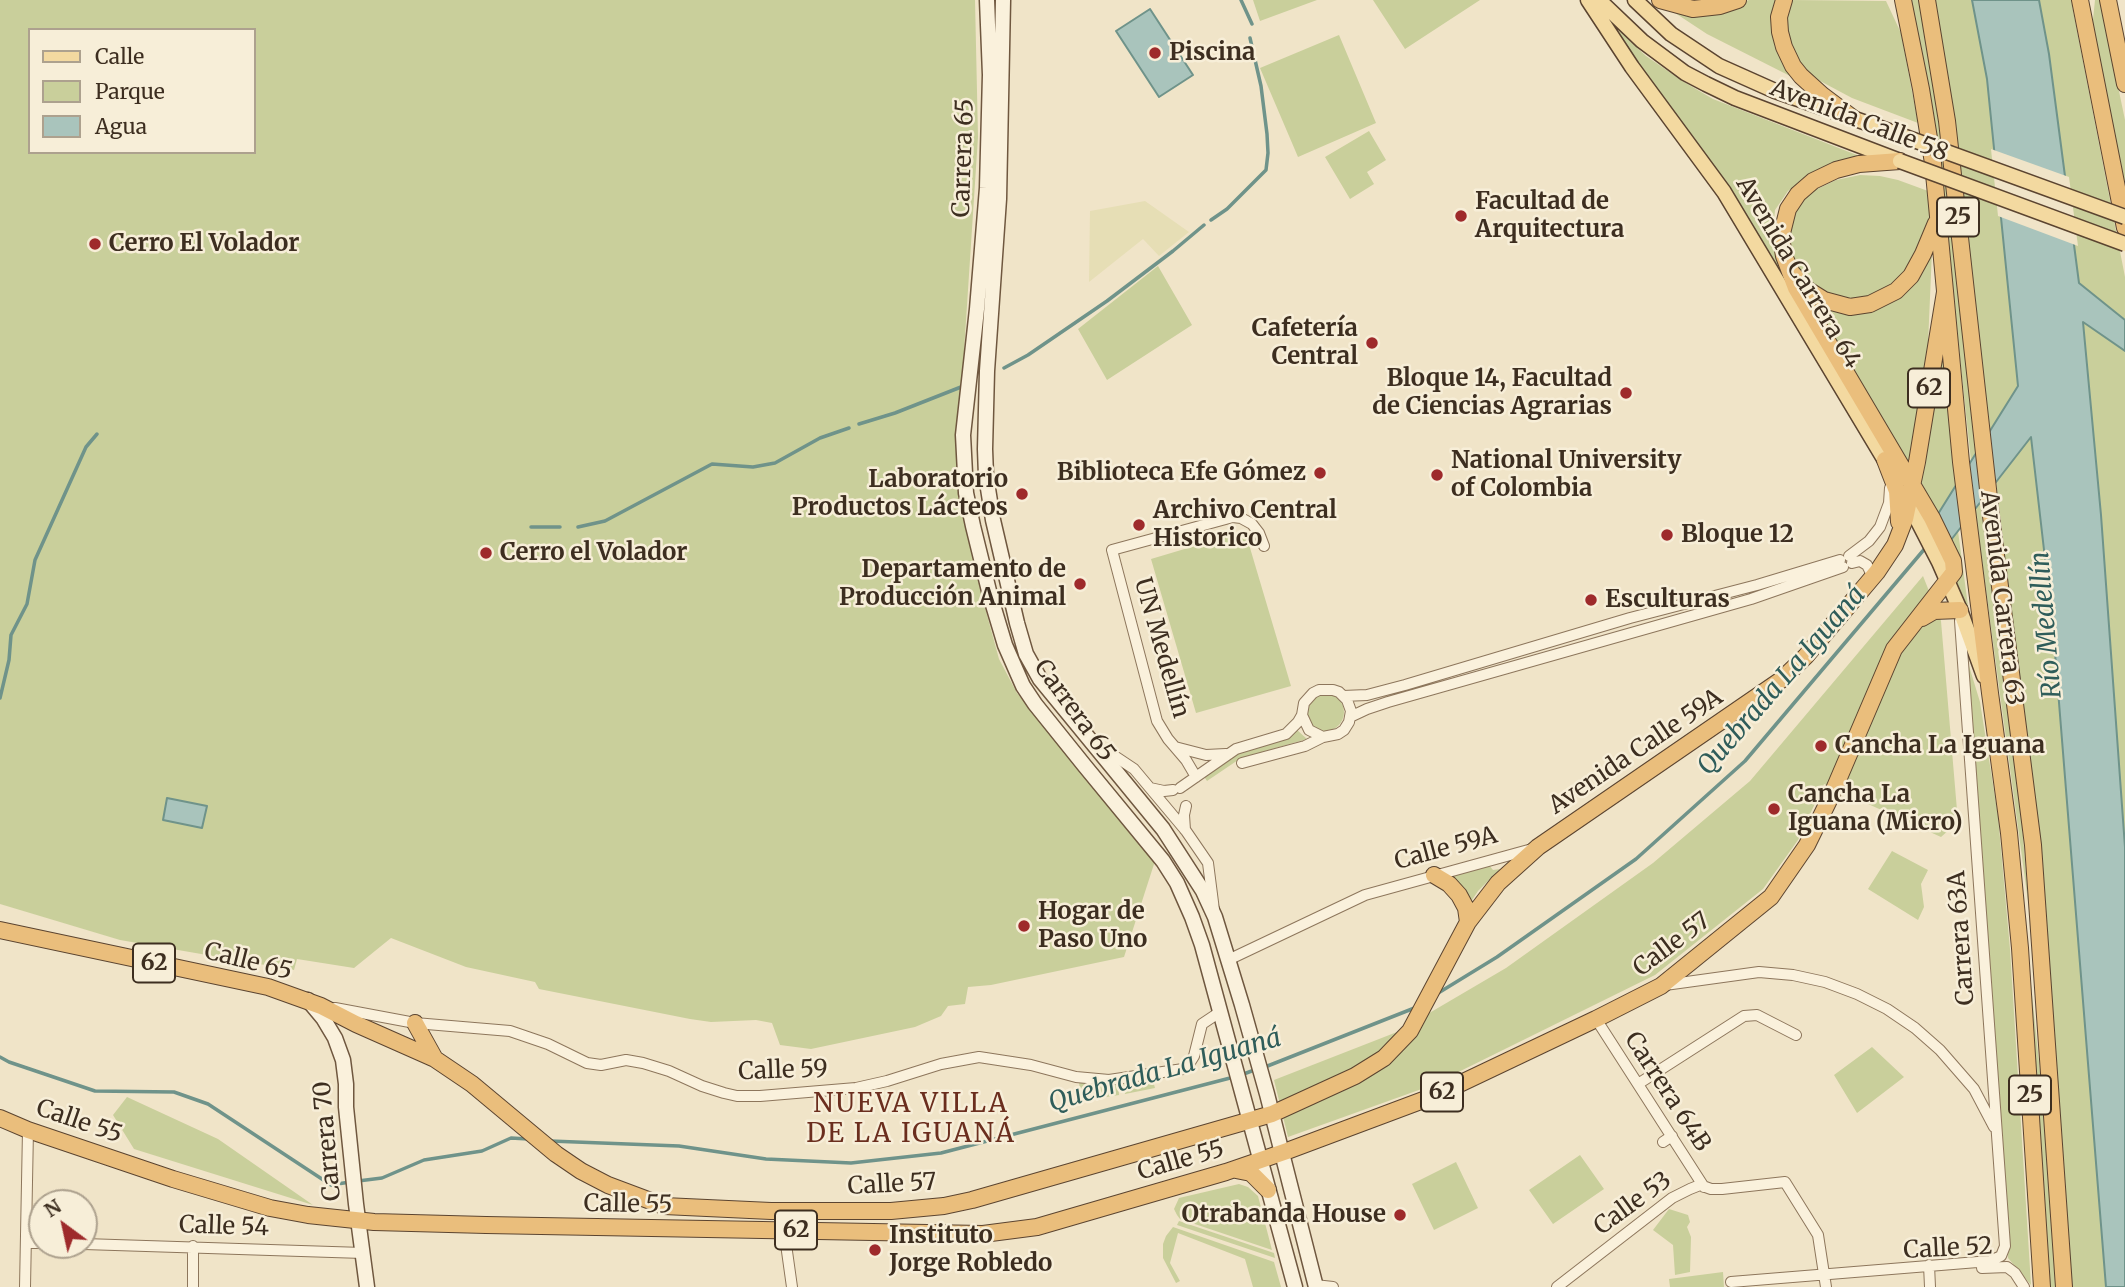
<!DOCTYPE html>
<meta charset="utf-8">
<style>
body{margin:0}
#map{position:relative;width:2125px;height:1287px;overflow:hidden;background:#f0e4c8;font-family:Merriweather,serif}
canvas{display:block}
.legend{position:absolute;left:28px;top:28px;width:228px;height:126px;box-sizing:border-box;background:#f7eed8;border:2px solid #ada18e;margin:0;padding:9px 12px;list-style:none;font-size:21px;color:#3d2e20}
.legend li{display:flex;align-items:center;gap:14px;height:35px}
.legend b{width:35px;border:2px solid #ada18e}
.north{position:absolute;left:28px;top:1189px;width:70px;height:70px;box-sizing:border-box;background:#f7eed8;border:2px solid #ada18e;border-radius:50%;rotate:327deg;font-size:19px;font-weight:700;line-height:28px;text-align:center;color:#3d2e20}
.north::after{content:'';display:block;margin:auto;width:24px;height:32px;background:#9e2a2b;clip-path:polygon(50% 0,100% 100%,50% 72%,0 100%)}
</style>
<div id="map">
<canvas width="2125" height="1287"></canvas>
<ul class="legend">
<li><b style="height:9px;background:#f3d9a0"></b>Calle</li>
<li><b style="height:19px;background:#c9cf9b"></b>Parque</li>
<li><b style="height:19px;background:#a9c4bc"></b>Agua</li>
</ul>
<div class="north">N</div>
</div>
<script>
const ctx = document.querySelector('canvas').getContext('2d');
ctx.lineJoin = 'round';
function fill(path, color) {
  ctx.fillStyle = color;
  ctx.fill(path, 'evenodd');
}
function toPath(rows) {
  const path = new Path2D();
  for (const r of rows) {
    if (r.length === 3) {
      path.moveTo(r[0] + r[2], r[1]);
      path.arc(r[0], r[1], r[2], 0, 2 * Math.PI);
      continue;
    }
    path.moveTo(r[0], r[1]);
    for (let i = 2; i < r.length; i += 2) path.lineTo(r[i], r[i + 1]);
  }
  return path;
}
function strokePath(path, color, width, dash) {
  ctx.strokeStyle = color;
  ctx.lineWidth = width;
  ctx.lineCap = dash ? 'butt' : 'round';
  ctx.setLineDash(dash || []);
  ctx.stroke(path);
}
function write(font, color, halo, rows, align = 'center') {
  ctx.font = font + ' Merriweather,serif';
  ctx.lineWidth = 5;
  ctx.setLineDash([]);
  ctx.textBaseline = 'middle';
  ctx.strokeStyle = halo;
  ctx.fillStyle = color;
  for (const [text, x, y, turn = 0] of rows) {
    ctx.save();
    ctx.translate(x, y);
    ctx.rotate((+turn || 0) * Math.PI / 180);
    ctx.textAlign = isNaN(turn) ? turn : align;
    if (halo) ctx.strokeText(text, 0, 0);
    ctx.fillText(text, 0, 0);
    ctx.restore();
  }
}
fill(toPath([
 [1145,201,1189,232,1159,256,1143,239,1089,282,1090,211]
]), '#e6deb5');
fill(toPath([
 [0,0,975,0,978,137,961,397,964,514,981,593,999,659,1017,693,1155,861,1124,957,991,985,968,987,965,1004,948,1006,941,1016,915,1027,811,1049,780,1045,772,1023,756,1020,711,1022,690,1019,539,989,535,982,466,967,391,938,354,968,297,959,294,970,120,940,0,904],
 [30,30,254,30,254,152,30,152],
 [1253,0,1317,0,1260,21],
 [1373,0,1480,0,1405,49],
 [1749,0,1776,0,1774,3,1771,25,1775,48,1794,78,1707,34,1669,9,1722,11],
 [1790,0,1886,1,1901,33,1918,123,1852,98,1807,74,1797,61,1788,42,1786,20],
 [1909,0,1920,0,1940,103,1976,453,1971,461,1935,126],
 [1931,0,1972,0,1987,79,2018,386,1990,430,1954,127],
 [2039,0,2071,0,2125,277,2125,320,2079,283,2049,54],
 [2095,0,2100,0,2125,120,2125,184,2121,176,2092,29],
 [1605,18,1646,56,1684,82,1713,99,1862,157,1806,177,1788,191,1775,210,1772,243,1789,290,1720,174],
 [1339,35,1376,123,1298,157,1260,68],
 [1369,131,1386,160,1367,172,1374,184,1350,199,1325,157],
 [1860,175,1880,176,1898,180,1928,191,1931,216,1928,230,1917,260,1894,285,1869,297,1846,299,1819,290,1800,275,1791,260,1785,237,1793,213,1807,194,1836,180],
 [1932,251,1928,344,1909,464,1811,300,1831,311,1845,313,1862,312],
 [1158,266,1192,325,1107,380,1078,329],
 [2083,321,2125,351,2125,847,2101,515],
 [1941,343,1956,485,1938,514,1920,480],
 [2031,436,2053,628,2106,1287,2069,1287,2026,735,1996,481],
 [1980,502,2004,667,2020,799,2029,909,1975,509],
 [1245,531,1291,686,1196,713,1151,559],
 [1958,531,1970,621,1953,583,1951,540],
 [1923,576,1941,621,1958,822,1941,837,1824,784,1798,840,1763,889,1655,975,1430,1086,1288,1137,1274,1080,1397,1032,1506,968,1653,863,1750,781],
 [1966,656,1980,702,1998,816,2010,949,2031,1285,2008,1258,1996,1067],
 [1325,712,19],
 [1296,729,1307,739,1241,758,1207,781,1203,775,1238,751],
 [1892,851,1928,870,1921,884,1924,907,1918,920,1868,889],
 [1489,865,1493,870,1500,869,1478,891,1470,903,1448,878],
 [2028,955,2048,1150,2058,1287,2049,1287],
 [1872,1047,1904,1077,1857,1113,1834,1075],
 [1152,1077,1155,1088,1125,1094,1123,1084],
 [1079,1082,1118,1082,1119,1095,1081,1101],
 [127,1097,218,1139,313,1205,134,1149,113,1115],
 [1580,1155,1604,1189,1553,1224,1529,1190],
 [1456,1162,1478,1208,1434,1230,1412,1184],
 [1239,1184,1248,1187,1258,1196,1272,1250,1180,1219,1177,1215,1174,1209,1179,1198],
 [1669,1209,1688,1215,1690,1222,1687,1227,1691,1237,1690,1272,1675,1275,1673,1245,1653,1230],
 [1179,1221,1274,1253,1275,1258,1177,1225],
 [1173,1227,1274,1262,1281,1287,1253,1287,1245,1259,1178,1233,1170,1263,1180,1281,1176,1283,1163,1258,1163,1244,1166,1236],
 [1723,1272,1724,1287,1670,1287,1669,1279]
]), '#c9cf9b');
const water = toPath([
 [1972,0,2039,0,2049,54,2079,283,2125,320,2125,351,2083,322,2101,515,2125,847,2125,1287,2106,1287,2053,628,2031,437,1951,540,1938,514,2018,386,1987,79,1972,0],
 [1150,9,1193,75,1159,97,1116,31,1150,9],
 [167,798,207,806,202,828,163,820,167,798]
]);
fill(water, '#a9c4bc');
strokePath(water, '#6f938a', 2);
fill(toPath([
 [1991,149,2069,177,2078,246,1998,216]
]), '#f0e4c8');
strokePath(toPath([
 [1241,0,1252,24],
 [1211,220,1227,209,1266,170,1268,153,1267,134,1261,86,1250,38],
 [1004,368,1028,355,1107,301,1173,251,1204,225],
 [859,424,895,413,961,387],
 [531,527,560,527],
 [578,527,605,521,712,464,753,467,775,463,820,438,849,428],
 [0,698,9,660,11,635,27,604,35,560,86,447,97,434],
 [1435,995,1497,957,1636,859,1745,761,1927,546],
 [0,1057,9,1062,95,1091,174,1092,208,1104,331,1185,350,1182],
 [1265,1067,1417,1007],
 [1241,1075,1257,1069],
 [550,1141,679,1146,766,1159,851,1163,941,1153,1234,1077],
 [358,1181,382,1178,424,1160,482,1151,511,1138,528,1139]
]), '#6f938a', 3.5);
const minor = toPath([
 [1849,556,1869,541,1880,527,1889,503,1890,488],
 [1852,563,1860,561,1867,565,1871,573,1870,578],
 [1343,696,1367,695,1405,685,1630,618,1757,585,1840,560],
 [1302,715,1309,730,1323,737],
 [1350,717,1367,709,1388,702,1751,599,1843,567],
 [1175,747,1206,755,1226,754],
 [1100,753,1116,757,1134,769,1186,831,1208,863,1214,910],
 [1196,777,1186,760,1168,739,1157,721,1112,550,1233,517,1241,518,1252,524,1259,533,1264,546],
 [1150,788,1164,791,1173,790],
 [1180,788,1236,749,1286,734,1298,722,1302,715,1304,703,1313,693,1319,690,1333,690,1339,692,1347,700,1351,711,1349,722,1344,730,1338,734,1323,737,1305,746,1242,763],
 [1185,830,1184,815,1186,806],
 [1228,960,1365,895,1532,849],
 [1665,985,1759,972,1793,975,1825,982,1857,994,1887,1009,1915,1028,1940,1050,1974,1089,1994,1127],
 [335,1008,415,1023,510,1031,548,1044,587,1063,601,1065,626,1060,643,1063,669,1071,702,1086,724,1093,737,1096,760,1096,856,1088,887,1081,941,1064,979,1057,1031,1065,1076,1077,1109,1080,1183,1069,1189,1064,1194,1056,1202,1024,1220,1012],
 [1596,1019,1704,1187],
 [1638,1084,1744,1016,1757,1015,1796,1035],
 [1663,1142,1672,1136],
 [784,1230,792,1287],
 [26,1243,42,1243],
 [84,1244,363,1253],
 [193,1246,193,1287],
 [1929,1265,1930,1287],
 [1982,1268,2007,1267,2015,1273,2024,1287],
 [1731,1282,1990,1261,2001,1256,2005,1246,1960,621],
 [1315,1285,1333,1287],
 [25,1287,28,1130],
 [1557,1287,1672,1198,1690,1189,1700,1185,1711,1189,1722,1189,1785,1182,1818,1235,1826,1287]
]);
const secondary = toPath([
 [987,0,990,75,987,188,977,309,963,435,966,493,973,526,990,595,1005,645,1023,686,1035,704,1084,765,1163,861,1177,883,1192,917,1202,945,1295,1287],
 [1003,0,999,199,987,371,985,449,986,476,993,520,1017,623,1026,654,1040,679,1163,829,1203,891,1215,917,1242,1005,1267,1094,1316,1287],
 [308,1000,323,1018,335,1038,343,1060,346,1084,346,1107,356,1204,367,1287]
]);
const primary = toPath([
 [1588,0,1632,67,1724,192,1890,469],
 [1599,0,1642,41,1685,73,1706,84,1735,98,1900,161],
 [1635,0,1671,34,1719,66,1775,91,1878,127],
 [1905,496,1939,562,1960,610,1984,676]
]);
const trunk = toPath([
 [1660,0,1693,9,1720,6,1738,0],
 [1784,0,1779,17,1780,32,1784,47,1793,66,1801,76,1822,95,1854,119],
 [1903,0,1921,89,1933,163,1961,462,1990,693,2009,833,2020,948,2042,1287],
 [1927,0,1947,121,1991,516,2033,845,2064,1287],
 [2080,0,2125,228],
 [2108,0,2125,84],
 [1900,161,1859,164,1836,170,1813,181,1798,194,1788,209,1781,237,1784,256,1792,273,1808,290,1824,300,1850,307,1870,304,1896,291,1911,276,1923,254,1936,223],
 [1885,460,1897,491,1899,522],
 [1922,618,1934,611,1960,610],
 [1434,875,1449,884,1459,895,1466,908,1468,922],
 [0,930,268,987,321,1006,356,1024,435,1059,472,1084,556,1154,581,1171,608,1185,664,1206,771,1211,891,1211,944,1206,972,1200,1272,1114,1355,1076,1384,1058,1410,1031,1468,922,1498,883,1538,847,1781,680,1806,656,1877,572,1895,545,1905,519,1917,462,1945,292],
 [415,1023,435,1059],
 [0,1118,28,1130,173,1179,270,1208,308,1215,374,1222,486,1225,983,1234,1037,1227,1226,1172,1287,1151,1434,1096,1596,1019,1661,986,1771,897,1807,845,1832,794,1894,649,1954,572,1953,561,1932,518,1796,288,1784,256],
 [1236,1170,1251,1173,1268,1190]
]);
strokePath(minor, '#8d765c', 12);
strokePath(secondary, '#6f573f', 17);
strokePath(primary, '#5b4430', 17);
strokePath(trunk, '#5b4430', 18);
strokePath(minor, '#faf1dc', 10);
strokePath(secondary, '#faf1dc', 14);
strokePath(primary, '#f3d9a0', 14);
strokePath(trunk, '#eabe7c', 16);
const primaryBridge = toPath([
 [1878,127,2125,217],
 [1900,161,2125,244]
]);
strokePath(primaryBridge, '#5b4430', 17, []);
strokePath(primaryBridge, '#f3d9a0', 14);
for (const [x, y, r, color] of [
 [1155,53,7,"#9e2a2b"],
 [1461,216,7,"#9e2a2b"],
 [95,244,7,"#9e2a2b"],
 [1372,343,7,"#9e2a2b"],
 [1626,393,7,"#9e2a2b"],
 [1320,473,7,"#9e2a2b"],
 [1437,475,7,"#9e2a2b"],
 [1022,494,7,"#9e2a2b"],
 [1139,525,7,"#9e2a2b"],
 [1667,535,7,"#9e2a2b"],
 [486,553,7,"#9e2a2b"],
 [1080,584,7,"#9e2a2b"],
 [1591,600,7,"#9e2a2b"],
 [1821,746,7,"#9e2a2b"],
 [1774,809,7,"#9e2a2b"],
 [1024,926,7,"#9e2a2b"],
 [1400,1215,7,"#9e2a2b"],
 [875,1250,7,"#9e2a2b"]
]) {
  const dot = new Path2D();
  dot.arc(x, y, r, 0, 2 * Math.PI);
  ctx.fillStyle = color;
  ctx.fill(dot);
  strokePath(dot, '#f7eed8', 2.5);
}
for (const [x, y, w] of [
 [1958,217,42],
 [1929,388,42],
 [154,963,42],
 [1442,1092,42],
 [2030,1095,42],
 [796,1230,42]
]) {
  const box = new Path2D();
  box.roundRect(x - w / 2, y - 19.5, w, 39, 5);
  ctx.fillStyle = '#f7eed8';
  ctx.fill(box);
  strokePath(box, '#3d2e20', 2);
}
write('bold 23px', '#3d2e20', null, [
 ["25",1958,217],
 ["62",1929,388],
 ["62",154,963],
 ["62",1442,1092],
 ["25",2030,1095],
 ["62",796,1230]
]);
write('bold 24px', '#3d2e20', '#f7eed8', [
 ["Piscina",1169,53],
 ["Facultad de",1475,202],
 ["Arquitectura",1475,230],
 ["Cerro El Volador",109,244],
 ["Cafetería",1358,329,"right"],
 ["Central",1358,357,"right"],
 ["Bloque 14, Facultad",1612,379,"right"],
 ["de Ciencias Agrarias",1612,407,"right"],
 ["National University",1451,461],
 ["of Colombia",1451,489],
 ["Biblioteca Efe Gómez",1306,473,"right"],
 ["Laboratorio",1008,480,"right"],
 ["Productos Lácteos",1008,508,"right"],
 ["Archivo Central",1153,511],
 ["Historico",1153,539],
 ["Bloque 12",1681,535],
 ["Cerro el Volador",500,553],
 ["Departamento de",1066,570,"right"],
 ["Producción Animal",1066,598,"right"],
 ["Esculturas",1605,600],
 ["Cancha La Iguana",1835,746],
 ["Cancha La",1788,795],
 ["Iguana (Micro)",1788,823],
 ["Hogar de",1038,912],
 ["Paso Uno",1038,940],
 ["Otrabanda House",1386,1215,"right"],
 ["Instituto",889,1236],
 ["Jorge Robledo",889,1264]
], 'left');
write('24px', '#3d2e20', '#f7eed8', [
 ["Avenida Calle 58",1859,121,21],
 ["Carrera 65",964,158,-88],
 ["Avenida Carrera 64",1798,273,59],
 ["Avenida Carrera 63",2001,598,83],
 ["UN Medellín",1161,648,74],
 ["Carrera 65",1074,711,54],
 ["Avenida Calle 59A",1636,752,-34],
 ["Calle 59A",1446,849,-15],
 ["Carrera 63A",1962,938,-94],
 ["Calle 57",1672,945,-37],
 ["Calle 65",248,962,14],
 ["Calle 59",783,1071,-2],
 ["Carrera 64B",1667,1092,57],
 ["Calle 55",79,1122,19],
 ["Carrera 70",328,1141,-95],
 ["Calle 55",1181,1161,-16],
 ["Calle 57",892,1185,-3],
 ["Calle 53",1633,1204,-36],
 ["Calle 55",628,1205,1],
 ["Calle 54",224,1227,2],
 ["Calle 52",1948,1249,-3]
]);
write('italic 26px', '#2f5d5a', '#f7eed8', [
 ["Río Medellín",2047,625,-95],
 ["Quebrada La Iguaná",1782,681,-49],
 ["Quebrada La Iguaná",1165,1071,-16]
]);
ctx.letterSpacing = '2px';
write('26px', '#6b2e1e', '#f7eed8', [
 ["NUEVA VILLA",911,1105],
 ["DE LA IGUANÁ",911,1135]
]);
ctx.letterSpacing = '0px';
</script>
